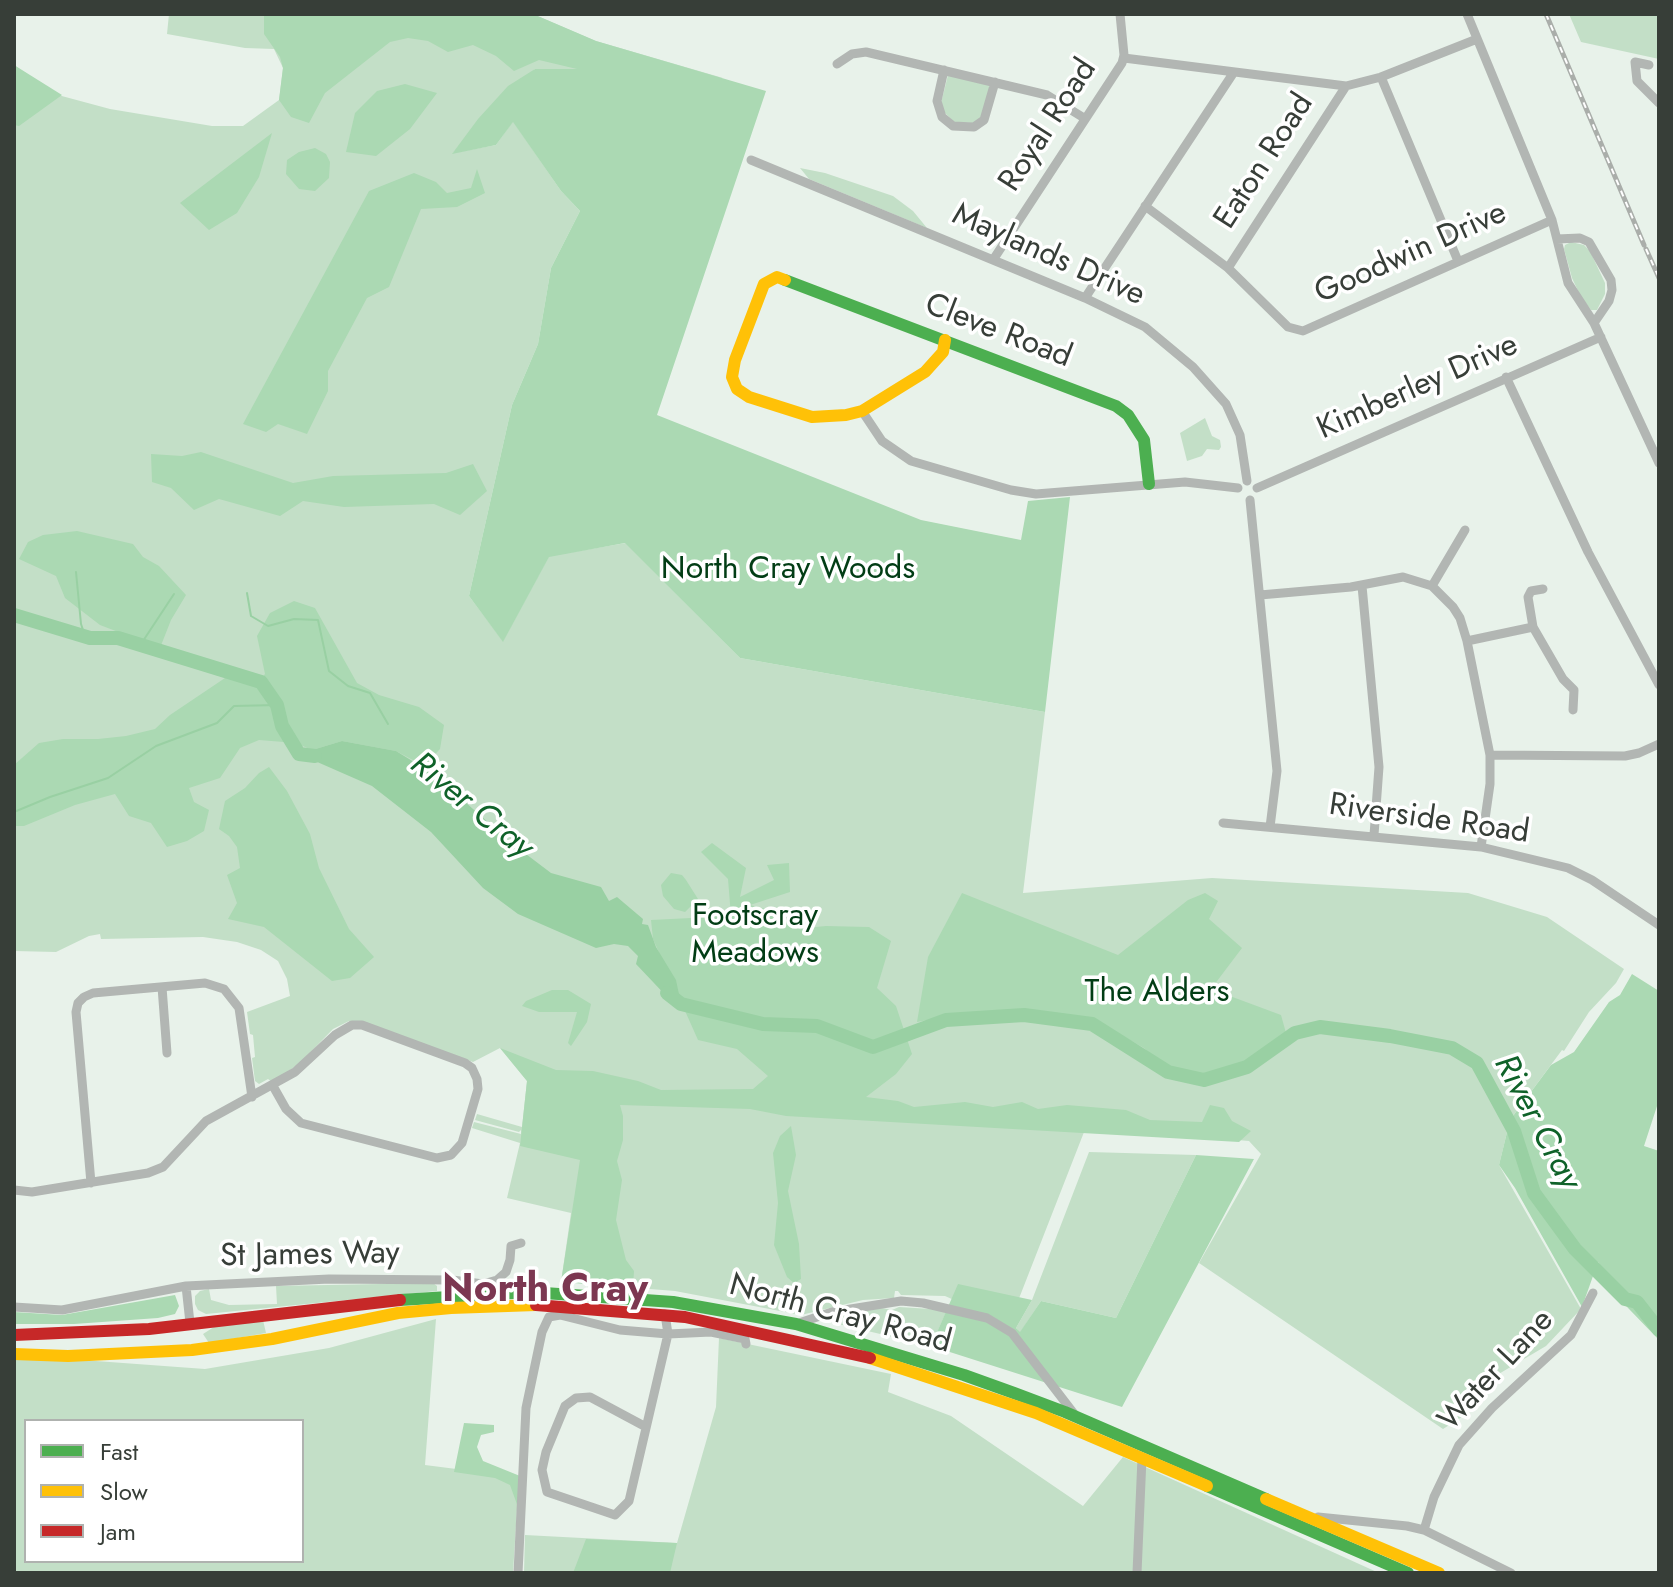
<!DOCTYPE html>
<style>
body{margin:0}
#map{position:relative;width:1673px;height:1587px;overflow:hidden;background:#e8f2ea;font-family:Jost,sans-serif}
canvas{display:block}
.frame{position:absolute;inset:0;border:16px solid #373e38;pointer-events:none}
.legend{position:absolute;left:24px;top:1419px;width:280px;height:144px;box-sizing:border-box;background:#fff;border:2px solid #afb2af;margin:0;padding:10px 14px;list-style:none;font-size:24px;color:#373e38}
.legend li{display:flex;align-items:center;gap:16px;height:40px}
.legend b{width:40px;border:2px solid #afb2af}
</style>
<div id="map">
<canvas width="1673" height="1587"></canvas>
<div class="frame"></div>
<ul class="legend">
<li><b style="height:10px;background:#4caf50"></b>Fast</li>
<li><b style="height:10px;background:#ffc107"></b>Slow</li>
<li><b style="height:10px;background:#c62828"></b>Jam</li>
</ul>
</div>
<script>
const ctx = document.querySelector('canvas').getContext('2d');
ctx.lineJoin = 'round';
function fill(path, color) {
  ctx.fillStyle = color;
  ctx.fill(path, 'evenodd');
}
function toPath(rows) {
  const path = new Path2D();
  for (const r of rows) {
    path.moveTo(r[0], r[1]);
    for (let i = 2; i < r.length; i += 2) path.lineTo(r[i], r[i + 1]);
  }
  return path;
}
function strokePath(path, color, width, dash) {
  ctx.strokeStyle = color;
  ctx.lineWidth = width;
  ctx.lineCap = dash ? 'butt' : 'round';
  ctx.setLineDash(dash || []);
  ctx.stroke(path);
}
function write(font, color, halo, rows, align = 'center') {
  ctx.font = font + ' Jost,sans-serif';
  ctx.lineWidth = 7;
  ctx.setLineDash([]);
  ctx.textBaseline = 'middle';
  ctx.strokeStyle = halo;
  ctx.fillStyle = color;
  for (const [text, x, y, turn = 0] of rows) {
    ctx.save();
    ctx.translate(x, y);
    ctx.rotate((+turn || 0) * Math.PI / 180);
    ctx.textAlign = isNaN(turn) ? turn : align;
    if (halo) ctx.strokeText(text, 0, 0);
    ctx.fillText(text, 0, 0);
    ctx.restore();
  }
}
fill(toPath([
 [169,14,533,14,596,41,723,78,535,69,453,153,496,145,513,121,561,191,580,211,551,268,538,344,512,405,469,596,503,641,549,556,626,543,740,658,1045,712,1023,893,1212,878,1468,893,1547,917,1624,969,1616,983,1589,1012,1564,1051,1562,1050,1510,1120,1499,1165,1581,1309,1546,1346,1497,1375,1479,1406,1443,1429,1199,1263,1261,1154,1249,1141,1086,1127,1009,1324,945,1296,901,1295,898,1291,895,1291,894,1298,863,1300,801,1315,675,1291,561,1282,571,1213,507,1198,520,1143,472,1128,474,1122,521,1134,521,1130,519,1132,475,1120,477,1114,522,1127,527,1081,500,1048,473,1062,362,1021,349,1021,333,1029,299,1064,272,1082,268,1079,259,1084,255,1081,252,1058,255,1057,253,1035,250,1034,247,1012,290,996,287,979,278,961,261,950,237,942,203,937,101,939,100,934,89,936,56,952,14,951,14,65,58,95,110,109,212,126,243,126,279,100,283,68,274,49,245,48,167,34],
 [1569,14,1659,14,1659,59,1581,42],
 [948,75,990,83,984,116,974,123,954,122,944,112,941,103],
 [800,168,825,173,893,196,913,211,927,228,809,179],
 [1571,242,1584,245,1590,251,1605,283,1605,294,1597,310,1591,310,1580,295,1572,278,1564,249,1565,245],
 [1205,418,1212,436,1220,440,1221,447,1219,450,1207,449,1202,456,1187,461,1180,433],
 [1089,1152,1196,1155,1116,1318,1041,1301,1020,1333,1016,1328,1032,1300],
 [433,1283,437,1286,437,1291,206,1314,198,1310,195,1304,195,1296,200,1291,209,1289,211,1300,229,1305,277,1304,276,1286],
 [899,1307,947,1310,931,1346,821,1320,854,1311,882,1308,892,1310],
 [436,1319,425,1465,519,1477,513,1573,14,1573,14,1355,205,1369,329,1348],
 [26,1421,302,1421,302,1561,26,1561],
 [263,1320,266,1333,209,1343,203,1334,217,1325],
 [719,1338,891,1374,888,1392,951,1416,1083,1506,1123,1457,1379,1573,524,1573,525,1535,677,1543,716,1407]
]), '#c3dfc7');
fill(toPath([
 [264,14,533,14,596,41,766,91,657,415,921,520,1021,540,1028,501,1070,497,1045,712,740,658,625,543,549,557,503,642,469,596,512,405,538,344,551,268,580,211,561,191,513,122,496,145,452,154,478,119,508,86,535,69,577,69,539,60,514,71,496,56,473,45,448,52,428,41,408,38,390,42,325,93,309,123,291,117,279,100,283,68,280,57,264,34],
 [14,65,62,95,19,126,14,125],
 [405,84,437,93,410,129,376,156,346,152,355,113,377,91],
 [272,133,259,177,237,213,209,230,180,203],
 [315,148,326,154,330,162,329,178,315,191,299,189,286,174,287,160,299,152],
 [477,169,485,193,457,207,421,209,389,287,367,298,328,371,328,391,307,434,278,424,266,432,243,424,369,191,414,173,436,182,447,193,471,188],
 [201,452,293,483,333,476,446,473,473,464,487,491,460,515,434,504,344,507,303,501,280,516,219,499,194,510,171,488,152,482,151,454,182,456],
 [77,531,133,544,143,557,159,566,186,595,171,620,160,648,100,625,65,598,56,576,19,559,28,542,43,535],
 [294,601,315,608,357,683,379,695,419,707,444,725,440,749,424,766,396,751,342,741,312,750,296,743,259,740,240,748,220,778,189,788,194,802,209,810,204,831,187,841,167,847,151,823,129,816,115,794,75,805,24,826,14,826,14,765,39,743,63,739,98,739,126,736,155,729,170,715,225,678,236,677,258,682,265,674,257,636,270,613],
 [269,767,287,791,310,834,319,868,349,929,374,957,350,978,332,981,264,927,228,919,237,903,227,875,240,868,237,847,229,836,219,829,225,801,245,788,259,773],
 [712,843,746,868,740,897,774,880,767,865,789,863,790,892,750,905,774,911,795,929,826,926,869,927,891,941,877,988,896,1006,912,1054,896,1074,866,1097,898,1101,914,1107,965,1102,993,1107,1022,1102,1038,1109,1067,1105,1126,1110,1150,1120,1202,1122,1210,1105,1224,1108,1232,1121,1251,1131,1239,1142,786,1116,750,1109,620,1105,623,1116,623,1140,617,1161,622,1180,616,1220,626,1260,634,1271,633,1287,561,1282,580,1160,520,1146,527,1081,500,1048,556,1070,593,1071,638,1081,661,1090,753,1089,768,1076,737,1049,698,1040,653,939,651,920,731,916,728,879,701,852],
 [671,873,682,875,686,880,698,899,685,912,674,909,663,896,661,885],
 [962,893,1118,955,1188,900,1205,893,1218,901,1209,919,1242,948,1211,989,1281,1015,1286,1033,1249,1063,1209,1076,1163,1066,1144,1048,1100,1023,1015,1013,960,1014,917,1022,928,957],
 [1632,974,1659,991,1659,1100,1644,1146,1659,1151,1659,1340,1600,1279,1609,1278,1598,1262,1582,1307,1515,1188,1499,1165,1510,1120,1551,1065,1574,1052,1609,1002,1620,995],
 [552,990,568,990,591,1004,587,1022,571,1046,568,1043,577,1012,539,1012,522,1006,526,1001],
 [791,1126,796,1155,788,1191,799,1244,801,1279,794,1283,787,1277,774,1245,778,1203,773,1153,780,1136],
 [1196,1155,1254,1159,1122,1407,931,1346,958,1284,1032,1300,1016,1328,1020,1332,1041,1301,1116,1318],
 [175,1295,179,1306,175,1314,158,1318,74,1324,14,1324,14,1312,62,1315],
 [464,1423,494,1425,494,1432,481,1435,477,1447,483,1461,520,1476,518,1507,510,1485,495,1478,454,1472],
 [586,1539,677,1543,670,1573,573,1573]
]), '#abd9b3');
fill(toPath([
 [342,741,396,751,432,773,514,845,551,873,601,887,609,901,617,897,643,919,642,924,648,925,656,947,676,980,681,1004,671,1001,636,964,638,956,628,946,614,944,596,948,518,914,483,888,431,832,372,786,299,754]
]), '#99d0a3');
strokePath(toPath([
 [76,572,81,624,85,636],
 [247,593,251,616,268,626,294,619,318,620,329,671,348,686,370,693,388,724],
 [141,644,174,594],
 [14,812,50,797,108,778,156,746,217,723,234,706,277,705]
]), '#99d0a3', 2);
strokePath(toPath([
 [14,615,90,638,118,638,261,682,277,705,282,726,299,754,315,756],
 [667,993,681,1004,763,1024,817,1026,873,1047,946,1020,1024,1015,1092,1024,1168,1072,1204,1080,1247,1067,1295,1033,1320,1027,1390,1036,1452,1048,1477,1063,1514,1131,1534,1193,1575,1249,1625,1299,1637,1302,1659,1330]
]), '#99d0a3', 14);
strokePath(toPath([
 [1467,14,1552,220,1568,283,1594,323,1659,463],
 [1124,58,1346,86,1381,77,1477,39],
 [837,64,852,54,866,52,1047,95,1084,118],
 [1649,65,1635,62,1637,81,1659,103],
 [944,70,937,101,942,117,953,126,974,127,984,120,995,82],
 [1381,77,1458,261],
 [751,160,1085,298,1145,327,1193,367,1226,404,1240,435,1247,481],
 [1145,206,1228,268,1288,327,1303,331,1552,220],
 [1557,239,1580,238,1589,242,1611,280,1612,290,1609,301,1594,323],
 [993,260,1122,63,1124,55,1120,14],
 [1228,268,1346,86],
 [1085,298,1234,72],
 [1506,377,1588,552,1659,685],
 [862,411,882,441,911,461,1011,490,1036,494,1185,482,1238,488],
 [1257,488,1601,337],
 [1250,500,1277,771,1270,827],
 [1362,586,1379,767,1374,835],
 [1432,586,1465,530],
 [1260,595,1351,587,1403,577,1432,586,1453,607,1460,618,1467,641,1490,755,1490,784,1481,847],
 [1533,627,1528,597,1531,591,1543,589],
 [1467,641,1533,627,1563,679,1574,690,1573,710],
 [1490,755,1625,756,1639,753,1659,744],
 [1223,823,1481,847,1568,868,1592,880,1659,925],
 [162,987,167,1053],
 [91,1183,76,1012,78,1003,84,997,93,993,205,983,224,989,239,1008,252,1097],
 [14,1190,32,1192,148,1173,163,1167,206,1121,295,1072,335,1035,352,1025,362,1025,465,1063,472,1068,477,1079,478,1089,462,1143,451,1155,437,1158,301,1123,286,1109,273,1086],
 [186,1286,190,1323],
 [14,1307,62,1310,186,1286,329,1279,452,1280,483,1284,497,1280,506,1272,510,1260,511,1246,521,1243],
 [796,1324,832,1312,901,1301,923,1303,987,1318,1012,1333,1075,1415],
 [646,1427,590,1397,576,1398,565,1406,546,1452,542,1470,547,1492,615,1515,629,1501,668,1334,665,1314],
 [1318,1517,1407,1526,1424,1530,1511,1573],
 [1424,1530,1434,1497,1459,1445,1492,1408,1571,1335,1593,1293],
 [518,1573,526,1408,542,1332,549,1317,560,1315,620,1330,668,1334,711,1332,745,1339,746,1344],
 [1137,1573,1142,1458]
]), '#b2b6b3', 9);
strokePath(toPath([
 [785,280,1116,406,1128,415,1144,440,1149,484],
 [400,1300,530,1292,673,1302,796,1324,964,1375,1014,1393,1065,1412,1266,1499],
 [1207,1486,1408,1573]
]), '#4caf50', 12);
strokePath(toPath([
 [785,280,777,277,764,284,735,360,732,377,737,389,749,397,812,417,846,415,862,411,925,372,943,352,945,340],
 [14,1354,68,1356,192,1350,272,1339,398,1313,451,1308,536,1305],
 [870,1358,1036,1413,1207,1486],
 [1266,1499,1439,1573]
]), '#ffc107', 12);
strokePath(toPath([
 [536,1305,685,1317,870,1358],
 [14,1335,149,1329,400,1300]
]), '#c62828', 12);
const rail = toPath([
 [1546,14,1644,245],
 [1646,249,1659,278]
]);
strokePath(rail, '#aaaeaa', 5);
strokePath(rail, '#fff', 2, [6]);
write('32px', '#373e38', '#fff', [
 ["Royal Road",1049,126,-57],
 ["Eaton Road",1265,162,-57],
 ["Goodwin Drive",1411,254,-24],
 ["Maylands Drive",1048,256,24],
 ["Cleve Road",998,332,21],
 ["Kimberley Drive",1418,388,-24],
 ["Riverside Road",1429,820,8],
 ["St James Way",310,1256,-1],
 ["North Cray Road",840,1315,15],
 ["Water Lane",1497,1371,-47]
]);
write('32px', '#023d15', '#fff', [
 ["North Cray Woods",788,570],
 ["Footscray",755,917],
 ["Meadows",755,954],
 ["The Alders",1157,993]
]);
write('italic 34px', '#0f6229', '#fff', [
 ["River Cray",471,807,39],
 ["River Cray",1536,1123,62]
]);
write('bold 40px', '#7c3751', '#fff', [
 ["North Cray",545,1291]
]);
</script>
